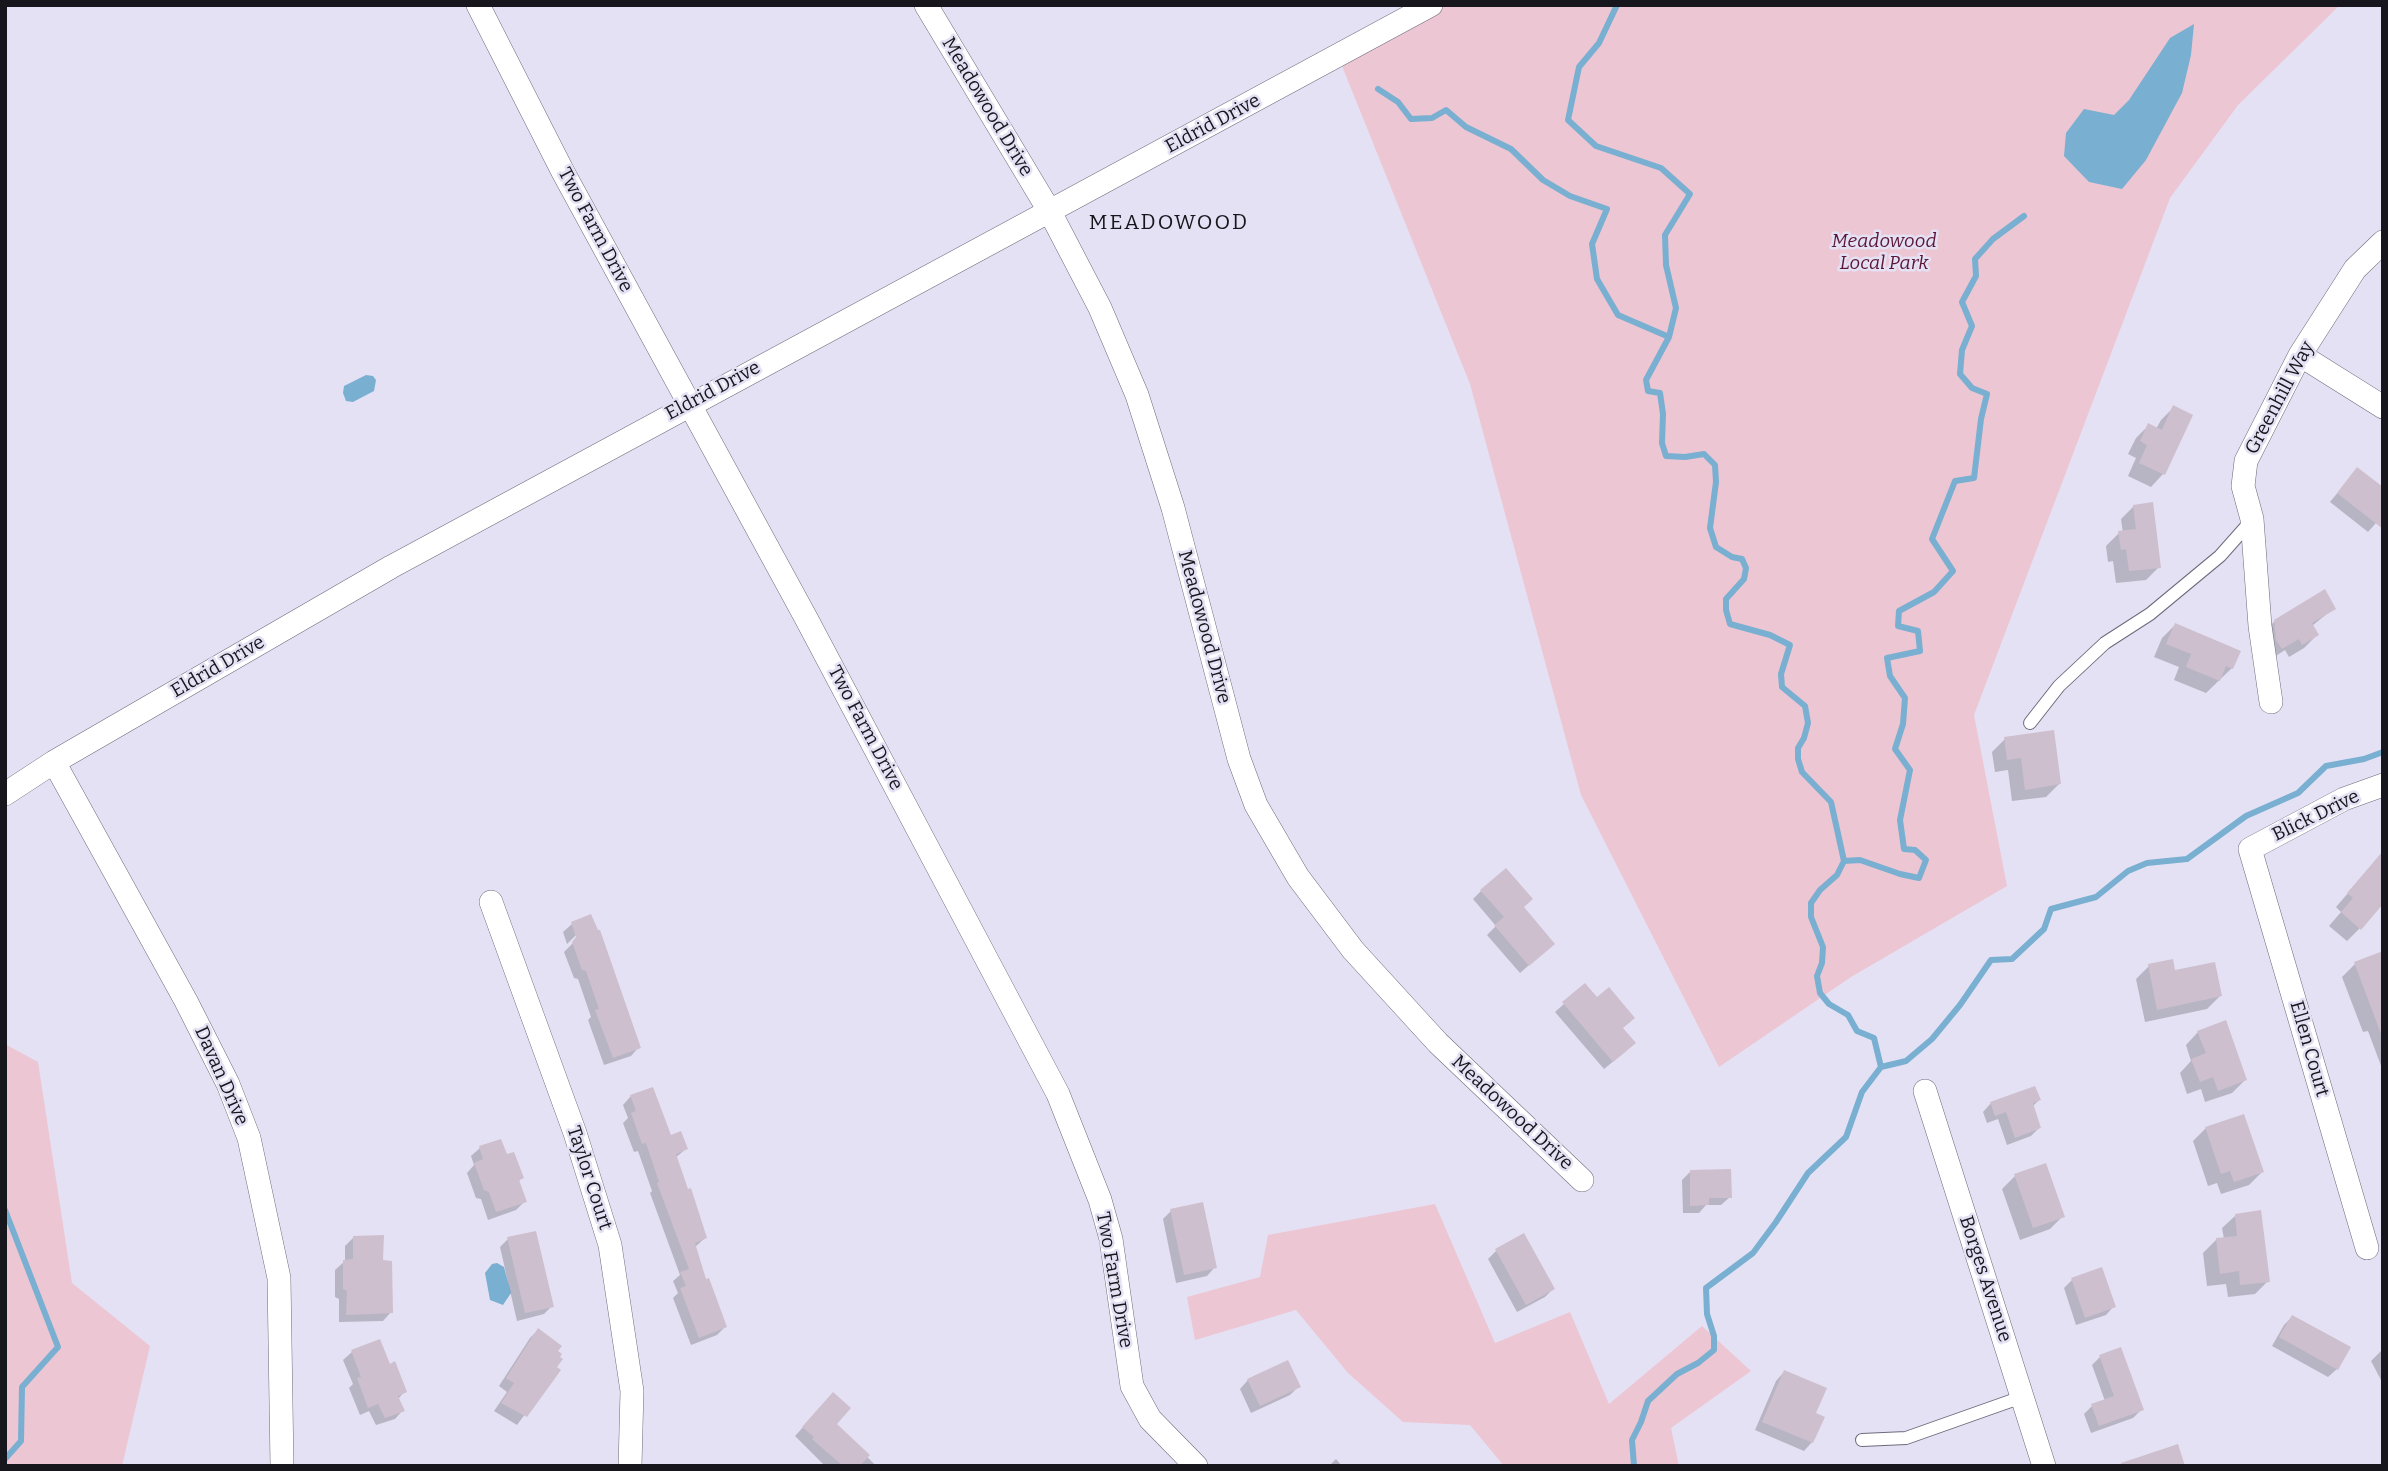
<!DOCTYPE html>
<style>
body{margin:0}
#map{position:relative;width:2388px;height:1471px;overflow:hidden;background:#e5e1f4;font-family:Bitter,serif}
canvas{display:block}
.frame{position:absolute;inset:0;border:7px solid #17161c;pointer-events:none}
</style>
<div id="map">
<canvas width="2388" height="1471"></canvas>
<div class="frame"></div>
</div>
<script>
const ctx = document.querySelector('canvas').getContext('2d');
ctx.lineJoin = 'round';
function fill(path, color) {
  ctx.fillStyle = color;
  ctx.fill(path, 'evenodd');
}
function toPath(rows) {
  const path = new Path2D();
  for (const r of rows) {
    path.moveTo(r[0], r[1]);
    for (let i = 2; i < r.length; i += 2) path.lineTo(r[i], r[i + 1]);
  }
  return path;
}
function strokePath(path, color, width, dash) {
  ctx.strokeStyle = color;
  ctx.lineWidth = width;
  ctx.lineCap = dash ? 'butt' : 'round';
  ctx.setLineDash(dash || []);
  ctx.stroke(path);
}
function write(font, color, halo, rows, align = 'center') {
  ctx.font = font + ' Bitter,serif';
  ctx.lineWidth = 5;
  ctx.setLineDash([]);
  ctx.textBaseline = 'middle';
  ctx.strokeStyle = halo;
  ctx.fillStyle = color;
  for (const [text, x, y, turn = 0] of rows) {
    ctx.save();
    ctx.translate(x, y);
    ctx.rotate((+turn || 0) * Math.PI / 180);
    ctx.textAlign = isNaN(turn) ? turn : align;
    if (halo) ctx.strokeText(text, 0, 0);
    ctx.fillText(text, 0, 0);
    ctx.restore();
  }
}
fill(toPath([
 [1431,5,2339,6,2238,105,2170,198,1974,715,2007,886,1851,977,1719,1067,1581,795,1470,384,1338,56],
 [5,1044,38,1062,72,1283,150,1346,122,1466,5,1466],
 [1435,1204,1495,1343,1570,1312,1609,1404,1702,1326,1751,1371,1671,1428,1679,1466,1504,1466,1470,1425,1403,1422,1348,1373,1296,1310,1195,1340,1187,1297,1260,1277,1268,1235]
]), '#ecc6d3');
fill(toPath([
 [2194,24,2191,55,2182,93,2146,160,2122,189,2089,182,2064,156,2066,133,2084,109,2114,115,2129,100,2170,38],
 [366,375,373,376,376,380,374,391,353,402,346,401,343,393,344,386],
 [497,1263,504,1267,511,1293,503,1305,490,1300,485,1273,492,1264]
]), '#79afd1');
fill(toPath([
 [2174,407,2163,474,2151,487,2128,476,2136,458,2128,454,2136,438,2149,425,2156,429,2161,420],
 [2357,469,2383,515,2368,532,2330,502],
 [2134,506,2159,567,2146,580,2116,583,2113,561,2108,562,2106,546,2119,533,2123,533,2121,519],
 [2334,608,2312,626,2317,635,2304,648,2289,657,2285,650,2268,661,2261,634,2275,621],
 [2175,625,2232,668,2206,693,2174,680,2179,667,2154,657,2162,638],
 [2005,739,2059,784,2046,797,2012,801,2008,770,1995,772,1992,752],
 [2381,855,2360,928,2347,941,2329,926,2341,912,2336,907],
 [1481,891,1544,952,1520,973,1487,935,1496,926,1473,899],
 [590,916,597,932,599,932,639,1047,631,1056,604,1065,588,1020,591,1017,578,979,574,978,564,952,579,937,577,934,567,944,563,932,572,924],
 [2383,953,2383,1071,2368,1031,2363,1032,2342,977,2355,964],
 [2149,966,2174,973,2220,996,2207,1009,2145,1022,2136,979],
 [1585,985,1622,1029,1626,1051,1604,1069,1555,1012],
 [2198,1032,2245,1080,2232,1093,2205,1102,2201,1089,2187,1094,2180,1073,2191,1061,2186,1045],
 [631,1096,670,1138,686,1149,675,1158,705,1238,695,1247,705,1281,725,1327,717,1335,691,1345,673,1298,678,1293,673,1281,680,1275,650,1193,652,1191,638,1151,634,1152,623,1123,628,1118,623,1105],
 [2039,1100,2032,1107,2039,1128,2031,1136,2007,1145,1998,1119,1987,1123,1983,1112,1991,1103],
 [2206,1128,2262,1172,2249,1185,2221,1194,2217,1183,2208,1186,2193,1141],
 [480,1148,505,1156,522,1178,518,1182,525,1201,516,1210,488,1220,481,1199,476,1198,467,1173,474,1165,471,1156],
 [1691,1171,1730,1197,1721,1205,1706,1205,1699,1213,1683,1213,1682,1180],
 [2015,1176,2063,1216,2050,1229,2020,1240,2002,1189],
 [1171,1211,1215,1267,1207,1276,1176,1283,1163,1219],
 [2235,1216,2268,1281,2255,1294,2228,1297,2226,1284,2207,1286,2203,1253,2216,1240,2224,1239,2222,1228],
 [353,1238,381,1262,391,1312,383,1321,339,1322,339,1299,335,1297,335,1270,345,1261,345,1246],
 [508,1239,552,1306,544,1314,517,1321,500,1247],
 [1496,1251,1553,1289,1545,1297,1517,1312,1488,1259],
 [2072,1280,2114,1306,2106,1315,2076,1325,2064,1288],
 [2292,1317,2337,1369,2328,1377,2272,1346,2284,1325],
 [538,1330,554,1368,558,1370,517,1425,494,1411,507,1392,499,1386,530,1338],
 [379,1342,389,1366,405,1391,398,1399,403,1410,395,1419,376,1425,369,1411,360,1415,349,1388,353,1384,343,1360,352,1352],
 [2383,1349,2383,1381,2382,1382,2371,1361],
 [2100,1357,2142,1409,2133,1418,2091,1433,2084,1414,2092,1406,2105,1401,2092,1365],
 [1784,1372,1814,1414,1812,1442,1804,1451,1755,1430,1776,1381],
 [1248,1380,1298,1387,1290,1395,1251,1413,1240,1389],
 [825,1403,835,1424,876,1466,825,1466,795,1436],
 [1336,1459,1342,1466,1329,1466]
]), '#0003');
strokePath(toPath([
 [1617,5,1599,43,1579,67,1568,120,1596,146,1661,168,1690,194,1665,235,1666,265,1676,308,1669,337,1646,380,1648,391,1660,393,1663,414,1662,443,1666,456,1685,457,1704,454,1715,465,1716,482,1710,528,1716,547,1732,557,1742,559,1746,568,1744,579,1726,599,1726,610,1730,624,1770,635,1790,645,1781,674,1782,687,1805,706,1808,723,1804,738,1798,748,1798,759,1802,772,1831,802,1844,861,1837,875,1820,890,1811,903,1811,917,1823,947,1822,963,1817,976,1820,993,1829,1004,1848,1015,1857,1031,1874,1038,1881,1067,1862,1092,1846,1137,1808,1173,1776,1222,1753,1253,1706,1288,1707,1314,1714,1336,1714,1350,1698,1363,1677,1374,1648,1401,1641,1422,1632,1440,1634,1466],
 [1378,89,1398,102,1411,119,1432,118,1446,110,1466,127,1511,149,1543,180,1570,196,1607,209,1592,244,1597,279,1618,315,1669,337],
 [1844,861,1860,860,1900,874,1919,878,1926,860,1915,850,1904,849,1900,820,1910,770,1895,749,1903,724,1905,698,1890,676,1887,658,1920,651,1918,631,1898,626,1899,611,1934,592,1953,571,1932,539,1955,481,1974,478,1981,419,1987,394,1972,388,1960,374,1962,350,1972,326,1962,302,1976,276,1975,259,1993,239,2024,216],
 [1881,1067,1906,1061,1932,1039,1960,1005,1991,960,2012,959,2044,929,2051,909,2096,897,2128,871,2147,863,2187,859,2246,816,2298,793,2326,766,2364,759,2383,752],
 [5,1210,58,1347,22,1387,21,1441,5,1459]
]), '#79afd1', 6);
fill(toPath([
 [2173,405,2193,415,2165,475,2139,463,2147,445,2140,441,2148,423,2162,430],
 [2357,467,2383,487,2383,529,2337,493],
 [2153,502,2161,568,2129,571,2126,549,2121,550,2118,531,2136,529,2133,505],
 [2325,589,2336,609,2312,623,2319,635,2302,645,2299,639,2282,649,2276,640,2274,620],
 [2175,623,2241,651,2233,669,2226,666,2220,681,2186,667,2191,654,2166,644],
 [2054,730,2061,784,2025,790,2021,758,2007,760,2004,737],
 [2383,851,2383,904,2361,930,2341,912,2353,898,2347,893],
 [1506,868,1533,899,1524,907,1555,944,1529,966,1494,925,1504,917,1480,890],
 [591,914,598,930,600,930,641,1048,613,1058,595,1010,599,1009,586,971,582,970,572,942,576,937,571,922],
 [2383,951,2383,1033,2381,1034,2354,962],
 [2173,959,2175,970,2215,962,2222,996,2157,1010,2148,964],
 [1585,983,1597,997,1609,987,1635,1018,1623,1028,1636,1043,1613,1062,1562,1002],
 [2226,1020,2247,1080,2218,1091,2213,1077,2200,1082,2191,1059,2206,1053,2197,1031],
 [2035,1086,2041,1100,2033,1103,2041,1128,2015,1138,2006,1112,1995,1116,1990,1102],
 [653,1087,671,1135,681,1131,688,1149,676,1154,688,1189,691,1188,707,1238,695,1243,706,1279,709,1278,727,1327,699,1338,680,1288,686,1286,680,1272,689,1269,657,1183,659,1182,646,1143,642,1144,631,1113,636,1111,630,1095],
 [2244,1114,2264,1172,2234,1182,2230,1171,2221,1174,2205,1127],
 [501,1139,507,1154,514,1152,524,1178,519,1180,527,1202,496,1212,489,1192,484,1190,474,1163,483,1159,479,1146],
 [2046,1163,2065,1217,2033,1228,2014,1174],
 [1731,1169,1732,1198,1709,1198,1709,1205,1690,1206,1690,1170],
 [1203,1202,1217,1268,1184,1275,1170,1209],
 [2261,1210,2270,1282,2240,1285,2239,1271,2220,1274,2216,1238,2237,1236,2235,1214],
 [536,1231,554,1307,525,1313,507,1237],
 [1524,1233,1555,1289,1526,1305,1495,1249],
 [384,1235,383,1260,392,1261,393,1313,346,1315,347,1291,343,1289,343,1260,353,1259,353,1236],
 [2102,1267,2116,1307,2085,1318,2071,1278],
 [2292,1315,2351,1347,2338,1370,2279,1337],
 [538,1328,562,1346,558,1351,562,1354,560,1357,563,1359,557,1367,561,1370,527,1417,501,1403,514,1383,506,1378],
 [380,1339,390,1364,395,1361,407,1392,398,1396,405,1411,385,1418,378,1404,368,1408,357,1378,361,1377,351,1350],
 [2121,1347,2144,1410,2099,1426,2091,1404,2114,1396,2099,1355],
 [1288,1360,1301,1387,1260,1406,1247,1379],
 [1784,1370,1827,1388,1816,1413,1825,1417,1813,1443,1762,1422],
 [833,1392,851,1408,837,1424,870,1455,860,1466,843,1466,812,1439,814,1437,802,1427],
 [2178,1444,2185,1466,2121,1466,2121,1463]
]), '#cdbfcd');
const lane = toPath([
 [2030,723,2059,686,2105,643,2150,614,2220,556,2252,520],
 [1862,1440,1906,1438,2022,1397]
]);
const street = toPath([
 [478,5,563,172,806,618,1058,1094,1100,1200,1111,1239,1132,1386,1150,1419,1196,1466],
 [926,5,1050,212,1100,308,1137,395,1173,508,1239,759,1256,805,1298,877,1353,950,1438,1043,1582,1180],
 [2300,355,2383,407],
 [2271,702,2260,626,2252,519,2243,486,2246,461,2300,355,2355,269,2383,242],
 [54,762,186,1001,228,1084,249,1138,279,1278,282,1466],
 [5,794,54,762,391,567,1431,5],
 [491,902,575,1133,610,1245,632,1391,630,1466],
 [1925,1091,2044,1466],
 [2367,1248,2250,849,2344,799,2383,785]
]);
strokePath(lane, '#6e6a7b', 14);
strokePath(street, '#6e6a7b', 24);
strokePath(lane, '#fff', 12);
strokePath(street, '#fff', 23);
write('19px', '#17161c', '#e5e1f4', [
 ["Meadowood Drive",987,107,59],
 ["Eldrid Drive",1213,124,-28],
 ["Two Farm Drive",595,230,62],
 ["Eldrid Drive",713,391,-28],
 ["Greenhill Way",2280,398,-62],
 ["Meadowood Drive",1204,627,75],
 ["Eldrid Drive",218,667,-30],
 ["Two Farm Drive",865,728,62],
 ["Blick Drive",2316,816,-26],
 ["Ellen Court",2309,1049,74],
 ["Davan Drive",221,1076,66],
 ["Meadowood Drive",1512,1113,43],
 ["Taylor Court",589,1178,72],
 ["Borges Avenue",1985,1279,72],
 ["Two Farm Drive",1114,1280,80]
]);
write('italic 19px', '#5b1637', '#e5e1f4', [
 ["Meadowood",1884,242],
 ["Local Park",1884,264]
]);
ctx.letterSpacing = '2px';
write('21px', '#17161c', '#e5e1f4', [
 ["MEADOWOOD",1169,223]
]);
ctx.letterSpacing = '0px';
</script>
